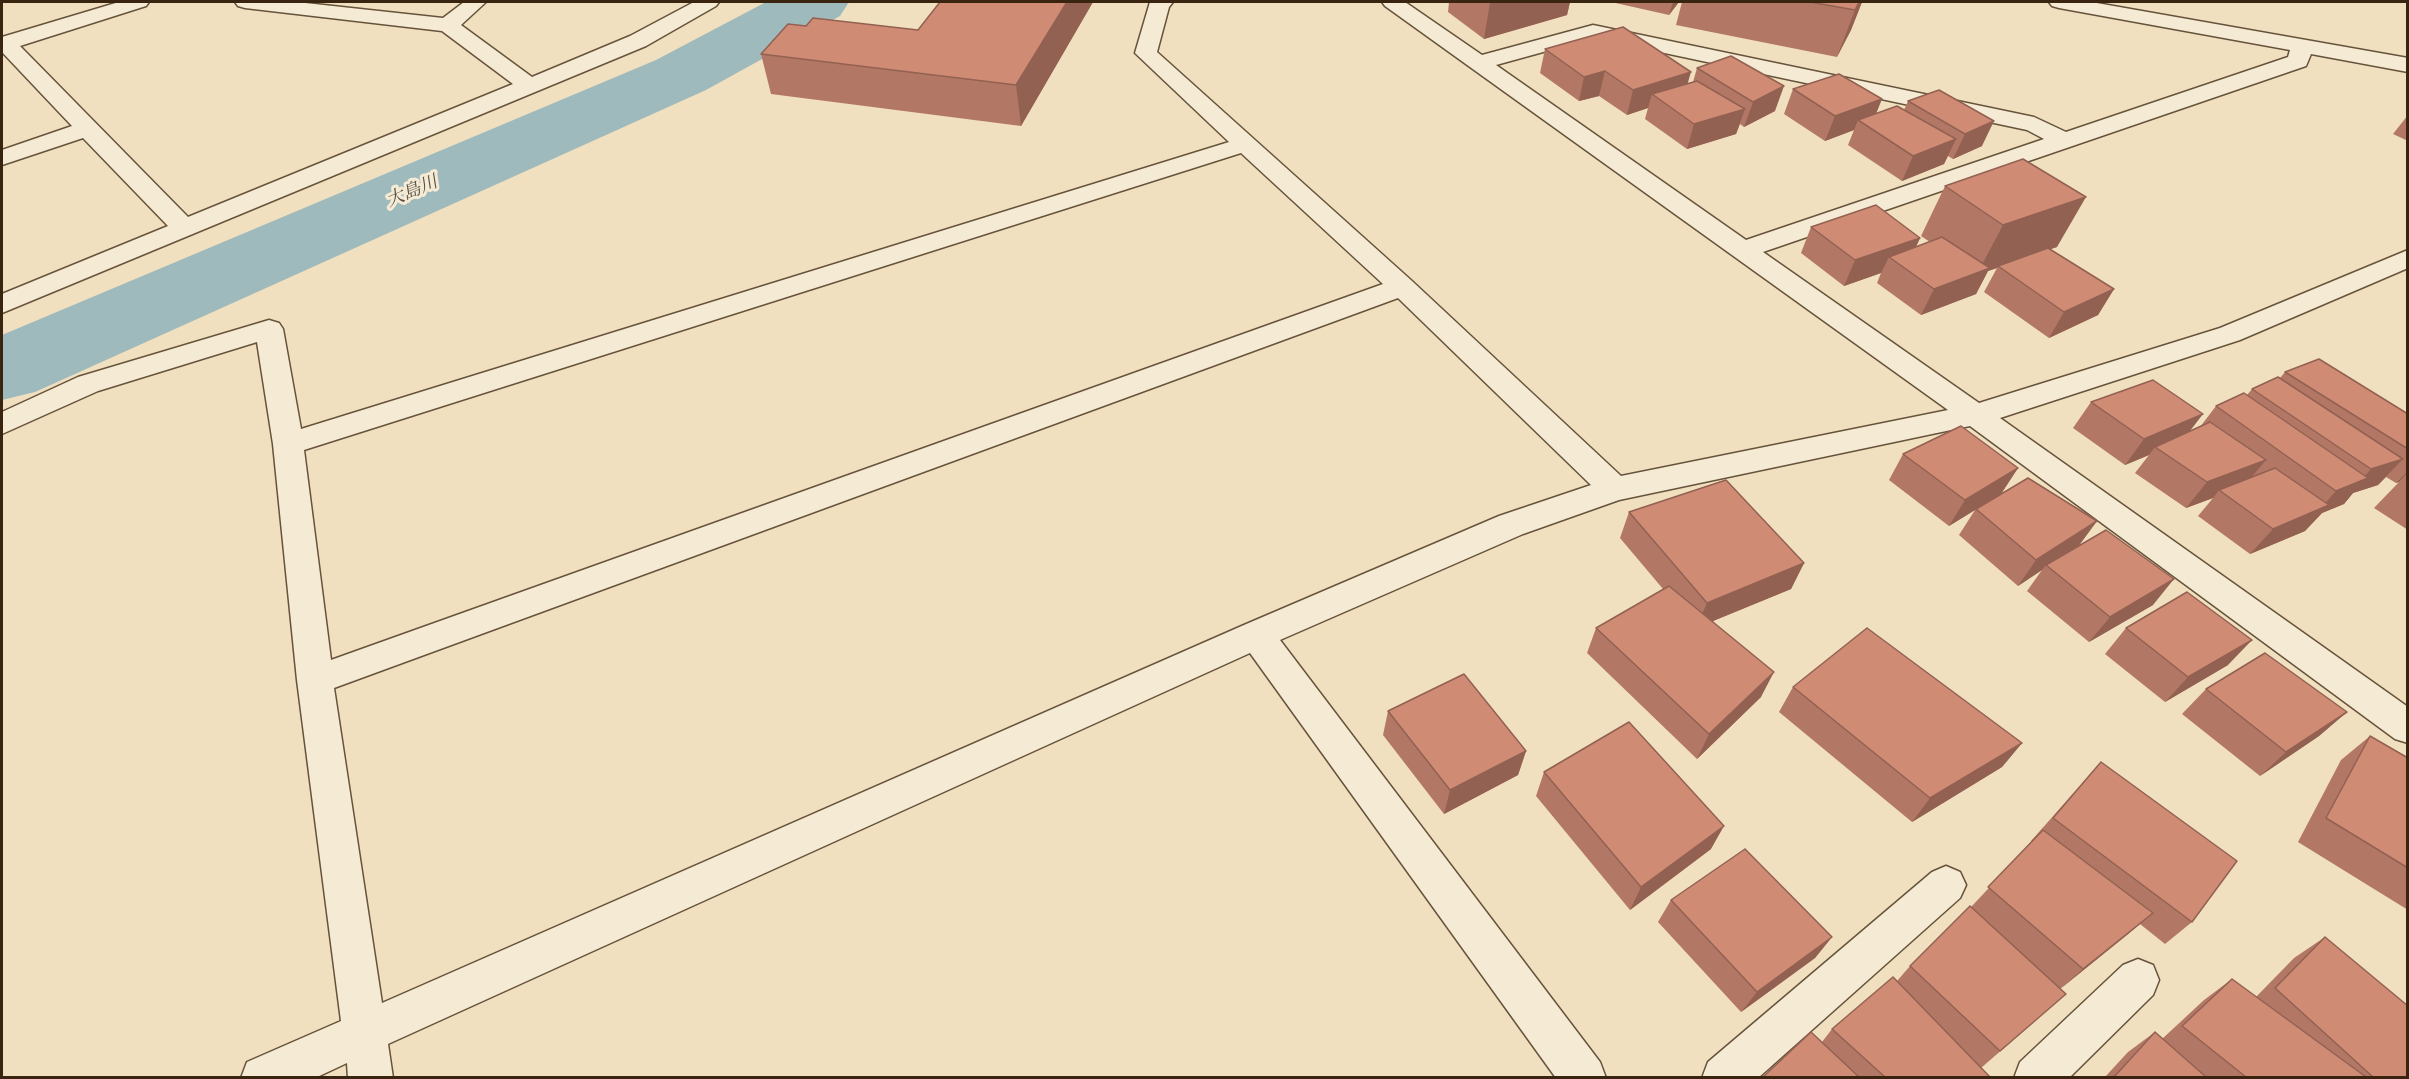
<!DOCTYPE html>
<meta charset="utf-8">
<style>
body{margin:0}
#map{position:relative;width:2409px;height:1079px;overflow:hidden;background:#f0e0bf;font-family:"Gentium Book Plus",serif}
canvas{display:block}
.frame{position:absolute;inset:0;border:3px solid #39240f;pointer-events:none}
</style>
<div id="map">
<canvas width="2409" height="1079"></canvas>
<div class="frame"></div>
</div>
<script>
const ctx = document.querySelector('canvas').getContext('2d');
ctx.lineJoin = 'round';
function toPath(rows) {
  const path = new Path2D();
  for (const r of rows) {
    path.moveTo(r[0], r[1]);
    for (let i = 2; i < r.length; i += 2) path.lineTo(r[i], r[i + 1]);
  }
  return path;
}
function fill(path, color) {
  ctx.fillStyle = color;
  ctx.fill(path, 'evenodd');
}
function strokePath(path, color, width, dash) {
  ctx.strokeStyle = color;
  ctx.lineWidth = width;
  ctx.lineCap = dash ? 'butt' : 'round';
  ctx.setLineDash(dash || []);
  ctx.stroke(path);
}
function write(font, color, halo, rows, align = 'center') {
  ctx.font = font + ' "Gentium Book Plus","Noto Serif JP",serif';
  ctx.lineWidth = 6;
  ctx.setLineDash([]);
  ctx.textBaseline = 'middle';
  ctx.strokeStyle = halo;
  ctx.fillStyle = color;
  for (const [text, x, y, turn = 0] of rows) {
    ctx.save();
    ctx.translate(x, y);
    ctx.rotate((+turn || 0) * Math.PI / 180);
    ctx.textAlign = isNaN(turn) ? turn : align;
    if (halo) ctx.strokeText(text, 0, 0);
    ctx.fillText(text, 0, 0);
    ctx.restore();
  }
}
fill(toPath([
 [766,2,849,2,840,16,706,90,35,392,2,400,2,335,656,60,766,2]
]), '#9fbabd');
const minor = toPath([
 [119,2,149,2,146,6,20,46,188,217,513,84,442,31,245,8,238,6,235,2,296,2,443,18,464,2,486,2,461,25,532,77,630,36,694,2,719,2,716,6,646,46,2,313,2,294,168,226,83,138,2,165,2,150,72,126,2,52,2,37,119,2],
 [1150,2,1173,2,1169,7,1157,52,1412,281,1621,476,1948,410,1385,6,1382,2,1405,2,1482,55,1593,25,2034,117,2066,132,2288,57,2290,50,2059,8,2052,6,2049,2,2091,2,2408,58,2408,72,2311,54,2306,66,1763,252,1979,403,2220,328,2408,250,2408,268,2240,340,2000,418,2408,707,2408,743,2395,739,1970,426,1619,500,1523,534,1280,640,1600,1062,1606,1078,1556,1078,1250,653,388,1044,393,1078,348,1078,347,1063,315,1078,241,1078,247,1062,341,1021,297,680,273,444,257,342,98,391,2,434,2,412,78,377,269,320,279,323,283,329,301,429,1229,142,1135,53,1150,2],
 [1594,38,2027,130,2044,139,1746,240,1496,65,1594,38],
 [1241,153,1383,284,331,660,304,450,1241,153],
 [1398,298,1591,485,1499,516,1244,625,382,1003,334,688,1398,298],
 [1946,866,1960,872,1966,885,1960,898,1758,1078,1702,1078,1708,1062,1932,872,1946,866],
 [2138,959,2153,965,2159,980,2153,995,2069,1078,2014,1078,2020,1062,2123,965,2138,959]
]);
strokePath(minor, '#67533b', 3);
fill(minor, '#f5ebd5');
fill(toPath([
 [1093,2,1021,126,771,94,761,54,806,26,918,30],
 [1449,2,1570,2,1567,15,1484,39,1448,12],
 [1611,2,1679,2,1669,15],
 [1682,2,1862,2,1851,30,1837,57,1676,25],
 [1545,49,1688,83,1693,82,1697,68,1775,111,1744,127,1740,124,1736,134,1687,149,1645,119,1648,108,1627,115,1599,96,1579,101,1540,73],
 [1793,89,1876,113,1904,110,1908,101,1939,90,1982,146,1953,159,1948,156,1944,164,1902,181,1848,145,1854,130,1825,141,1784,114],
 [2408,115,2408,141,2393,134],
 [1945,186,2057,247,2050,249,2114,289,2098,315,2049,338,1984,292,1997,268,1988,271,1976,294,1921,315,1877,283,1881,273,1844,286,1801,253,1811,227,1920,238,1916,247,1930,242,1921,236],
 [2285,372,2408,414,2408,530,2374,508,2399,482,2396,483,2386,477,2378,485,2353,493,2344,504,2322,513,2305,531,2250,554,2198,516,2213,498,2186,508,2135,473,2149,455,2125,465,2073,428,2091,402,2190,431,2200,427,2216,406,2247,395,2252,389,2280,378],
 [1903,454,2018,468,2001,494,2097,521,2078,546,2153,605,2089,642,2027,591,2042,570,2018,586,1959,535,1975,510,1949,526,1889,480],
 [1629,512,1804,563,1791,589,1713,621,1761,697,1697,759,1587,653,1596,628,1663,589,1620,538],
 [2126,628,2228,665,2165,702,2105,654],
 [1793,687,2022,743,2002,767,1912,822,1779,712],
 [2206,689,2347,712,2319,736,2260,776,2182,714],
 [1388,711,1526,751,1518,775,1444,814,1383,735],
 [2370,736,2408,758,2408,910,2298,842,2341,760],
 [2101,762,2192,922,2165,944,2140,924,2060,989,2066,994,1981,1068,1990,1077,1763,1077,1822,1042,1832,1029,1897,981,1910,966,1971,907,2032,842,2031,841],
 [1544,772,1711,849,1630,910,1536,796],
 [1671,900,1832,937,1815,958,1741,1012,1658,922],
 [2325,937,2408,1077,2105,1077,2128,1052,2155,1032,2162,1039,2204,1000,2232,979,2256,997,2294,958]
]), '#b37865');
fill(toPath([
 [1067,2,1093,2,1021,126,1016,85],
 [1490,2,1570,2,1567,15,1484,39],
 [1673,2,1679,2,1669,15],
 [1859,2,1862,2,1851,30,1837,57,1855,10],
 [1605,71,1599,96,1579,101,1584,77],
 [1691,72,1684,96,1652,94,1648,108,1627,115,1633,90],
 [1784,86,1775,111,1744,127,1753,102],
 [1882,99,1872,124,1858,120,1854,130,1825,141,1835,116],
 [1745,109,1736,134,1687,149,1694,124],
 [1994,121,1982,146,1953,159,1965,134],
 [1956,139,1944,164,1902,181,1913,156],
 [2086,197,2057,247,2000,267,1998,266,1997,268,1988,271,1976,294,1921,315,1934,289,1978,272,2003,225],
 [1920,238,1908,264,1889,257,1881,273,1844,286,1855,260],
 [2114,289,2098,315,2049,338,2064,312],
 [2203,414,2183,440,2155,447,2149,455,2125,465,2144,439],
 [2403,459,2378,485,2353,493,2344,504,2322,513,2305,531,2250,554,2273,529,2320,509,2336,491,2360,481,2371,469],
 [2266,460,2244,486,2219,490,2213,498,2186,508,2207,482],
 [2018,468,2001,494,1949,526,1965,500],
 [2408,471,2408,472,2399,482,2396,483],
 [2097,521,2078,547,2046,565,2042,570,2018,586,2036,560],
 [1804,563,1791,589,1696,628,1707,603],
 [2174,579,2153,605,2089,642,2110,617],
 [2252,640,2228,665,2165,702,2188,677],
 [1774,672,1761,697,1697,759,1709,734],
 [2347,712,2319,736,2260,776,2286,752],
 [2022,743,2002,767,1912,822,1930,798],
 [1526,751,1518,775,1444,814,1450,790],
 [1724,826,1711,849,1630,910,1641,887],
 [2153,913,2127,935,2059,990,2083,969],
 [1832,937,1815,958,1741,1012,1757,992]
]), '#926152');
const building = toPath([
 [940,2,1067,2,1016,85,761,54,788,24,806,26,813,18,918,30,940,2],
 [1810,2,1859,2,1855,10,1810,2],
 [1623,27,1691,72,1633,90,1605,71,1584,77,1545,49,1623,27],
 [1731,56,1784,86,1753,102,1697,68,1731,56],
 [1839,74,1882,99,1835,116,1793,89,1839,74],
 [1697,81,1745,109,1694,124,1652,94,1697,81],
 [1939,90,1994,121,1965,134,1908,101,1939,90],
 [1897,106,1956,139,1913,156,1858,120,1897,106],
 [2023,159,2086,197,2003,225,1945,186,2023,159],
 [1876,205,1920,238,1855,260,1811,227,1876,205],
 [1942,237,1990,268,1934,289,1889,257,1942,237],
 [2048,248,2114,289,2064,312,1998,266,2048,248],
 [2319,359,2408,414,2408,449,2285,372,2319,359],
 [2278,377,2403,459,2371,469,2252,389,2278,377],
 [2153,380,2203,414,2144,439,2091,402,2153,380],
 [2244,393,2368,478,2336,491,2216,406,2244,393],
 [2210,422,2266,460,2207,482,2155,447,2210,422],
 [1961,426,2018,468,1965,500,1903,454,1961,426],
 [2275,468,2329,505,2273,529,2219,490,2275,468],
 [2028,478,2097,521,2036,560,1976,509,2028,478],
 [1726,480,1804,563,1707,603,1629,512,1726,480],
 [2106,530,2174,579,2110,617,2046,565,2106,530],
 [1669,586,1774,672,1709,734,1596,628,1669,586],
 [2187,592,2252,640,2188,677,2126,628,2187,592],
 [1867,628,2022,743,1930,798,1793,687,1867,628],
 [2265,653,2347,712,2286,752,2206,689,2265,653],
 [1464,674,1526,751,1450,790,1388,711,1464,674],
 [1629,722,1724,826,1641,887,1544,772,1629,722],
 [2370,736,2408,758,2408,868,2326,818,2370,736],
 [2101,762,2237,861,2192,922,2053,818,2101,762],
 [2043,830,2153,913,2083,969,1988,887,2043,830],
 [1745,849,1832,937,1757,992,1671,900,1745,849],
 [1970,906,2066,994,2000,1051,1910,966,1970,906],
 [2325,937,2408,1006,2408,1077,2373,1077,2275,988,2325,937],
 [1893,977,1990,1077,1885,1077,1832,1029,1893,977],
 [2232,979,2366,1077,2246,1077,2182,1026,2232,979],
 [1811,1032,1859,1077,1763,1077,1811,1032],
 [2155,1032,2206,1077,2114,1077,2155,1032]
]);
fill(building, '#d08b75');
strokePath(building, '#926152', 1.5);
write('italic 18px', '#585143', '#f5ebd5', [
 ["大島川",412,192,-23]
]);
</script>
